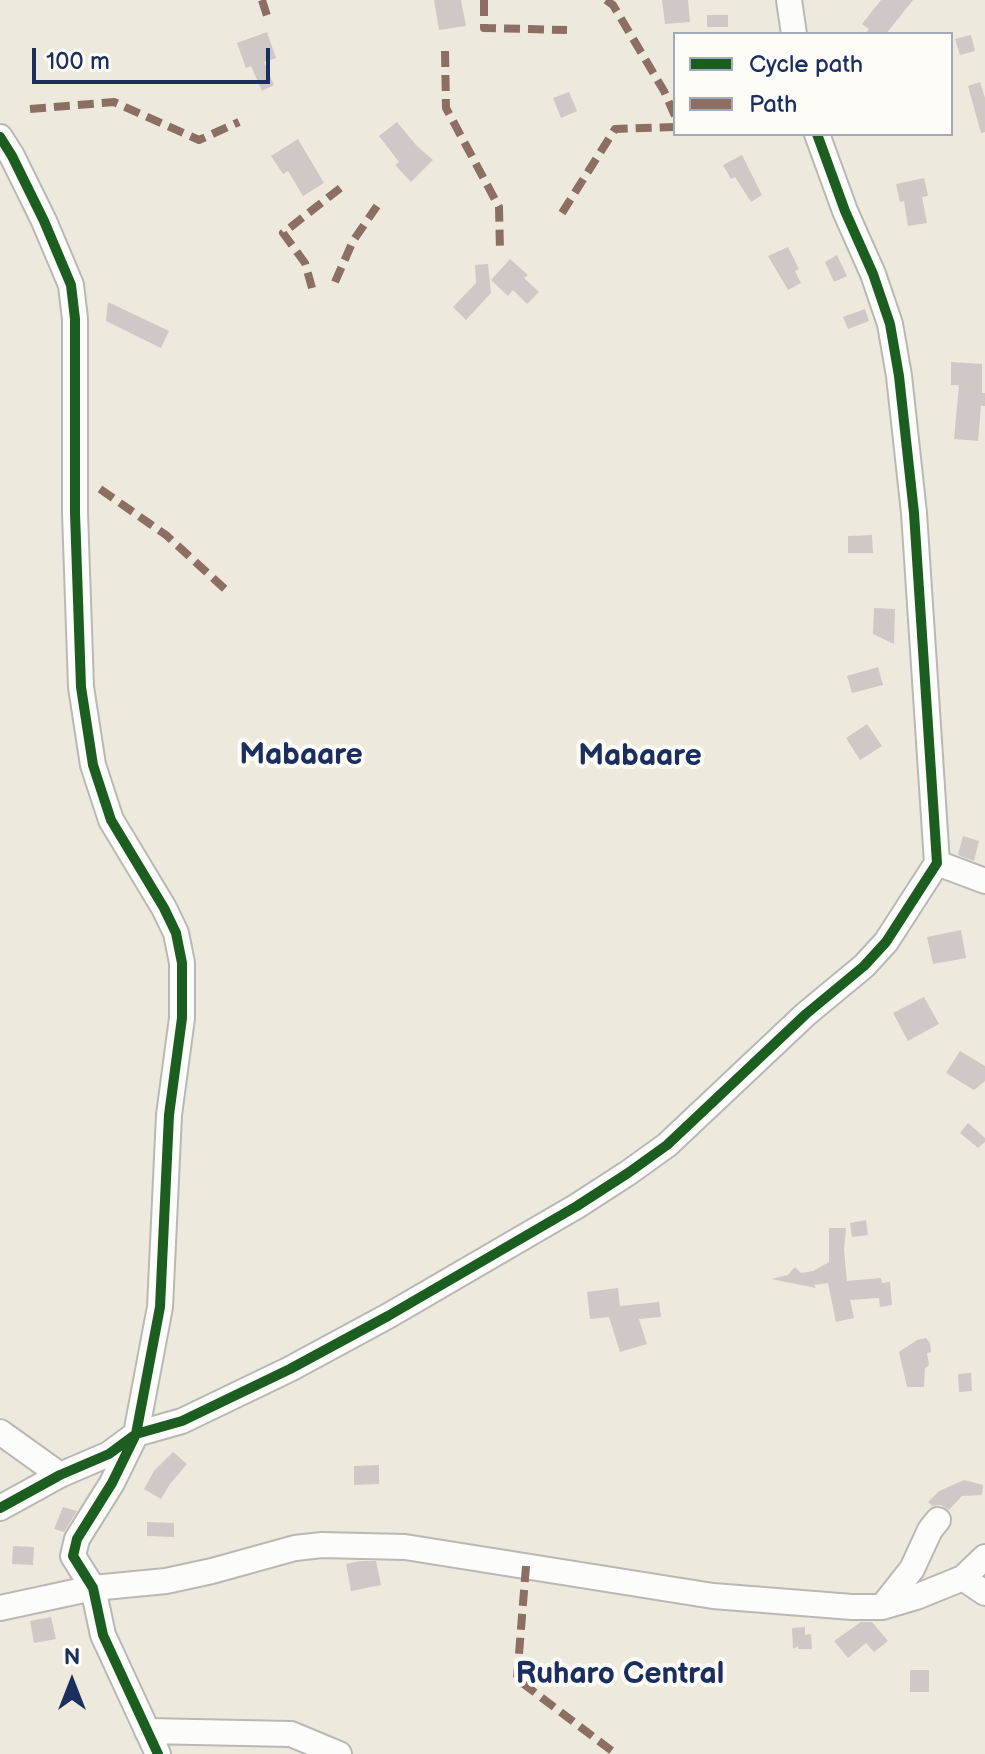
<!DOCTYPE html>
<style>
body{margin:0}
#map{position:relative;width:985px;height:1754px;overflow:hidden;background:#eee9dd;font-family:"Balsamiq Sans",sans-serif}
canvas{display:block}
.legend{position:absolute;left:673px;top:32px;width:280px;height:104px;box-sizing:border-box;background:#fdfcf7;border:2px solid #a3aaba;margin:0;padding:10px 14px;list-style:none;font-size:24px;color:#1b2f5e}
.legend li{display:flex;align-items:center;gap:16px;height:40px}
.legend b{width:40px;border:2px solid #a3aaba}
.north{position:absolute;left:32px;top:1642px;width:80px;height:80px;-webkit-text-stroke:6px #fdfcf7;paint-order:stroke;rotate:0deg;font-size:22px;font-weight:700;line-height:32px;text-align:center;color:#1b2f5e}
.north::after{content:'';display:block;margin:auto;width:28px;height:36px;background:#1b2f5e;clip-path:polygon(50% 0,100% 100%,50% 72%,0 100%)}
.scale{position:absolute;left:32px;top:48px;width:238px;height:36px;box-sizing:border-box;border:4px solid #1b2f5e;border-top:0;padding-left:10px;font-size:24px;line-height:28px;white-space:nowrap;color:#1b2f5e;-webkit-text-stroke:6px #fdfcf7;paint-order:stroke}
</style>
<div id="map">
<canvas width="985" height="1754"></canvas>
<ul class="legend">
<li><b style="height:10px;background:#1b5e20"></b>Cycle path</li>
<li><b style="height:10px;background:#8d6e63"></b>Path</li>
</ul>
<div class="north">N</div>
<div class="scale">100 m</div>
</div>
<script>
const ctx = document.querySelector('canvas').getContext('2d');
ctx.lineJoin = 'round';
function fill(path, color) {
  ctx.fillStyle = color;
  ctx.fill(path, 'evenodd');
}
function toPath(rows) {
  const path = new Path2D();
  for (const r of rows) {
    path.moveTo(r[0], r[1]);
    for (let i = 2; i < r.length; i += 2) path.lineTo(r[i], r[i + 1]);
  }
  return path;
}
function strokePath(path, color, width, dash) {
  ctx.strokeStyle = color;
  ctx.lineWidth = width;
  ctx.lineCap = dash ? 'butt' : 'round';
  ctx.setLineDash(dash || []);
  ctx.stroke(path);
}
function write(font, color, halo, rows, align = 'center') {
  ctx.font = font + ' "Balsamiq Sans",sans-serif';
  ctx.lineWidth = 8;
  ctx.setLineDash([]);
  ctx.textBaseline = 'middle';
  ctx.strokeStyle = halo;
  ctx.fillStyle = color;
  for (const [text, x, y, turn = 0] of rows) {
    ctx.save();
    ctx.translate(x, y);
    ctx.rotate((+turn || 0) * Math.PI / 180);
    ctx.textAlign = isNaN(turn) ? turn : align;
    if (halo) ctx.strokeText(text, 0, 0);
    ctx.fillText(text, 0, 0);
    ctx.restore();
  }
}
fill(toPath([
 [434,0,461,0,466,26,439,30],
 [662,0,688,0,690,22,665,24],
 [881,0,913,0,886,34,865,34,869,29,862,24],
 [707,15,728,15,728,27,707,27],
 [267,32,276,58,264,62,274,85,262,91,251,66,246,68,237,43],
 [971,35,975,51,960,55,955,39],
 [980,82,985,98,985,132,981,133,968,86],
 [569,92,577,111,561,118,553,98],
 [397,122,416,145,433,160,411,182,395,165,399,162,379,136],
 [298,139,324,183,303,196,288,171,283,174,271,156],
 [742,155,762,195,751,202,735,177,731,179,723,165],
 [924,178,928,196,922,197,927,223,908,226,904,201,900,202,896,184],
 [788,247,799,269,795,271,801,283,788,290,768,256],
 [837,255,847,276,834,282,825,262],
 [510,259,528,275,524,278,539,292,527,304,513,290,508,296,491,280],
 [488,264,491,293,466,320,453,307,476,283,475,265],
 [108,302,169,331,161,348,106,321],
 [865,309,869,321,848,329,843,317],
 [951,362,982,364,982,393,985,393,985,406,981,406,978,441,954,439,959,385,951,385],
 [872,535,873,553,848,553,848,536],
 [874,608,895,609,894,644,873,634],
 [878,667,883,685,852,693,847,676],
 [867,724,882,746,860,760,846,738],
 [963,836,979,841,974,861,958,855],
 [961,930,966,958,933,964,927,937],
 [924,997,939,1024,908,1041,893,1013],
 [960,1051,985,1066,985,1081,974,1090,946,1073],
 [968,1123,985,1138,985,1142,978,1148,960,1133],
 [866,1220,868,1235,852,1237,850,1223],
 [829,1228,846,1228,844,1250,847,1281,881,1278,882,1283,890,1282,892,1305,880,1307,879,1298,850,1300,854,1318,836,1322,828,1283,814,1285,816,1288,771,1279,788,1275,795,1267,801,1273,813,1271,829,1262],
 [618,1288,620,1306,659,1302,661,1317,639,1319,647,1344,620,1352,609,1317,590,1319,587,1292],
 [926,1338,930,1343,931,1352,927,1353,929,1365,925,1368,924,1387,907,1387,899,1352,917,1340],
 [971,1373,972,1391,959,1392,958,1374],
 [173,1452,187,1464,170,1484,161,1499,144,1489,154,1471],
 [379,1465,379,1484,354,1485,354,1466],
 [964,1480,983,1485,982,1495,962,1496,949,1510,941,1505,932,1506,928,1502,939,1491],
 [63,1507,77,1511,64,1532,54,1529],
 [147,1522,174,1523,174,1537,147,1536],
 [13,1546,34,1547,33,1565,12,1564],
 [361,1561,376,1561,381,1585,351,1591,346,1564],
 [51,1617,56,1639,34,1643,30,1621],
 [861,1622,872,1622,888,1641,874,1652,866,1643,848,1658,834,1641],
 [805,1627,805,1635,811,1634,812,1649,798,1649,798,1646,793,1649,792,1628],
 [910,1670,929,1670,929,1692,910,1692]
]), '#d0c7c7');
const minor = toPath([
 [789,0,794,34],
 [0,137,12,156,44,221,71,285,75,319,75,513,81,687,93,765,111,820,164,908,176,933,182,963,182,1018,169,1115,160,1307,136,1434,112,1483,77,1539,73,1556,93,1588,103,1635,158,1754],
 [937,863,985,881],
 [0,1432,60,1475],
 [0,1508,60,1475,109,1454,136,1434,182,1421,290,1369,388,1316,577,1206,628,1173,667,1145,806,1014,864,966,886,942,937,863,914,513,899,376,890,324,873,274,845,211,817,134],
 [963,1578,985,1593],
 [882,1607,912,1569,930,1530,938,1520],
 [0,1608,93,1588,166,1581,212,1571,295,1548,322,1545,405,1547,713,1596,852,1607,882,1607,916,1597,963,1578,985,1557],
 [147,1731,291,1734,339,1754]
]);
strokePath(minor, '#b9b8b5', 28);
strokePath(minor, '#fcfcfa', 24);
strokePath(toPath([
 [262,0,268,19],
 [484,0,484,28,567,30],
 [606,0,613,5,664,91,675,116],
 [445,51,446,108,499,207,500,251],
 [30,109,114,102,199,140,239,122],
 [562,213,615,129,675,127],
 [335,282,353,241,377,206],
 [312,288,305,263,283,233,343,186],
 [100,489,166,535,226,590],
 [526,1566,517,1679,616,1754]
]), '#8d6e63', 8, [16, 8]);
strokePath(toPath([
 [0,137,12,156,44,221,71,285,75,319,75,513,81,687,93,765,111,820,164,908,176,933,182,963,182,1018,169,1115,160,1307,136,1434,112,1483,77,1539,73,1556,93,1588,103,1635,158,1754],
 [0,1508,60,1475,109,1454,136,1434,182,1421,290,1369,388,1316,577,1206,628,1173,667,1145,806,1014,864,966,886,942,937,863,914,513,899,376,890,324,873,274,845,211,817,134]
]), '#1b5e20', 10);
write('bold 30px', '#1b2f5e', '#fdfcf7', [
 ["Mabaare",301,756],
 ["Mabaare",640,757],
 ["Ruharo Central",620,1675]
]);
</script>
